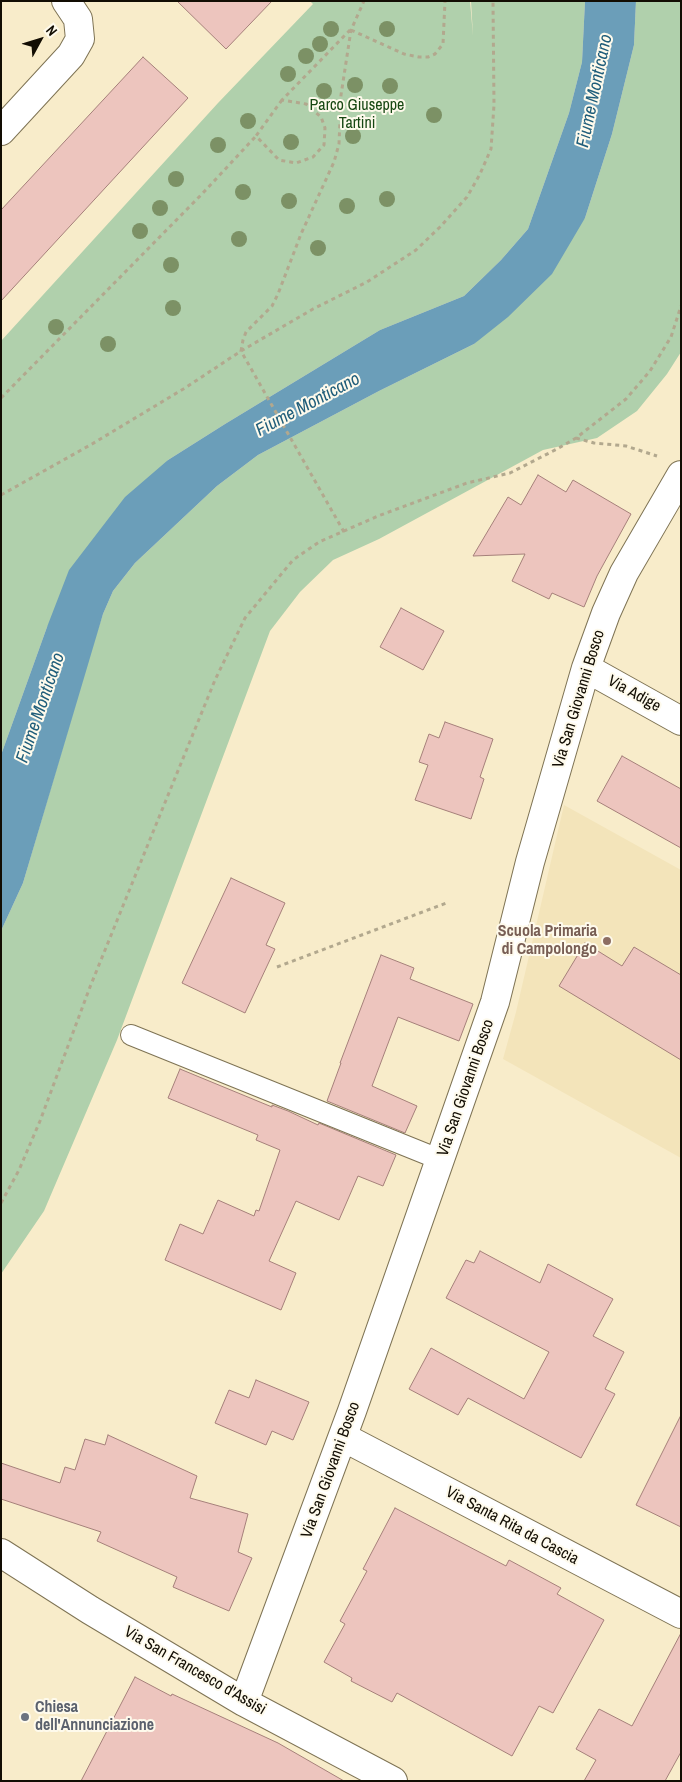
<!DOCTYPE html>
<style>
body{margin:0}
#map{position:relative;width:682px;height:1782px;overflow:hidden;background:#f8ecca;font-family:"Archivo Narrow",sans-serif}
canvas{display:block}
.frame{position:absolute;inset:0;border:2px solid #120d03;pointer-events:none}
.north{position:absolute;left:15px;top:15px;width:50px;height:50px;-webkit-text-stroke:4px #fefaec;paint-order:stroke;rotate:51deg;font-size:14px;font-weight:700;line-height:20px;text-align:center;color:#120d03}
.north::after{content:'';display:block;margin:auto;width:18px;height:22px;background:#120d03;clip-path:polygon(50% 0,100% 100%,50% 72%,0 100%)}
</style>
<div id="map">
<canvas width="682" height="1782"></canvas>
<div class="frame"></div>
<div class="north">N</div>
</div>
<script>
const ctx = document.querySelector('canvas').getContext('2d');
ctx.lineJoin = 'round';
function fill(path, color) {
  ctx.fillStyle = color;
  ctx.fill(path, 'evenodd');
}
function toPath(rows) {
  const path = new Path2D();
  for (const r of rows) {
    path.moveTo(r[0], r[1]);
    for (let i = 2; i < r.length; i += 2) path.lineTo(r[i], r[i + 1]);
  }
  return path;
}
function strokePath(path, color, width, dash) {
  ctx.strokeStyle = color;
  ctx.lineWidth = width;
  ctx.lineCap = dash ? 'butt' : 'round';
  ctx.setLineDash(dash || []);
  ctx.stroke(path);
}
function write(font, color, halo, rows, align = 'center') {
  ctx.font = font + ' "Archivo Narrow",sans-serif';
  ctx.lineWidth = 4;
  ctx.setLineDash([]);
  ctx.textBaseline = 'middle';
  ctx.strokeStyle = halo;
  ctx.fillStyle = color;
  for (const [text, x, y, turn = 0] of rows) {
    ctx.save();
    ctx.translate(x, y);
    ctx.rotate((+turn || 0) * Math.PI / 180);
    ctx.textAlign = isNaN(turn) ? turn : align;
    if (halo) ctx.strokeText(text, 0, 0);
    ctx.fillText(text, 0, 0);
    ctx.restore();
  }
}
fill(toPath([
 [564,805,681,870,681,1158,503,1059,516,1012]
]), '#f3e4ba');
fill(toPath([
 [310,1,470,1,473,36,471,1,585,1,582,62,569,113,528,229,501,260,464,296,380,330,225,424,168,460,47,627,1,755,1,341,218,103,313,4],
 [636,1,681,1,681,352,667,374,637,411,597,438,543,450,379,539,333,560,300,592,270,631,117,1040,44,1211,1,1274,1,931,23,883,94,641,103,614,113,591,135,563,217,486,258,455,379,391,474,344,585,218,612,134,634,45]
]), '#b0d0ac');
fill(toPath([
 [585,1,636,1,634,45,612,134,585,218,552,274,508,317,474,344,379,391,258,455,217,486,135,563,113,591,103,614,23,883,1,931,1,755,47,627,69,570,125,497,168,460,225,424,380,330,464,296,501,260,528,229,569,113,582,62]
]), '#6b9eb9');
const building = toPath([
 [177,1,272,1,226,49,177,1],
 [143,57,188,98,1,301,1,210,143,57],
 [538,475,566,492,573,480,631,514,597,576,584,607,552,593,549,599,512,581,525,554,473,556,508,497,521,505,538,475],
 [401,608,444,631,423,670,380,647,401,608],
 [445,722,493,739,480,777,484,779,471,819,415,800,428,765,419,762,429,734,439,738,445,722],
 [622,756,681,789,681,848,597,801,622,756],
 [231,878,285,903,266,945,275,949,245,1013,182,983,231,878],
 [585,943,622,966,634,947,681,975,681,1060,559,986,585,943],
 [381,955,414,968,410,979,473,1004,459,1041,398,1017,372,1086,417,1106,405,1133,327,1101,341,1063,340,1063,381,955],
 [180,1069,272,1107,272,1105,288,1111,318,1125,319,1123,396,1155,383,1186,358,1176,339,1220,296,1201,269,1261,296,1273,281,1310,165,1260,180,1224,203,1234,218,1200,254,1216,256,1210,259,1211,280,1150,256,1140,258,1135,168,1098,180,1069],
 [480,1251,540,1283,548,1264,613,1299,593,1336,624,1352,605,1389,615,1394,581,1458,468,1398,458,1415,409,1389,431,1348,524,1399,549,1352,446,1298,466,1260,474,1263,480,1251],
 [256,1380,309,1402,293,1440,272,1431,266,1445,215,1423,229,1390,249,1398,256,1380],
 [681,1415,681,1527,636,1505,681,1415],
 [108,1435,197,1476,190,1498,248,1514,238,1552,252,1558,229,1611,173,1587,177,1577,97,1541,101,1532,1,1499,1,1463,60,1483,65,1467,75,1470,85,1439,105,1445,108,1435],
 [395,1508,506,1566,509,1560,561,1588,557,1594,604,1620,553,1713,539,1706,512,1756,397,1693,392,1702,351,1681,352,1678,324,1662,345,1624,340,1621,367,1571,363,1569,395,1508],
 [681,1633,681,1752,665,1781,584,1781,596,1760,576,1749,599,1709,632,1726,681,1633],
 [135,1677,171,1696,172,1694,278,1743,344,1781,81,1781,135,1677]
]);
fill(building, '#edc5be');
strokePath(building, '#a5807a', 1);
const service = toPath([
 [131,1035,441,1160]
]);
const minor = toPath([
 [1,131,71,55,80,39,78,19,66,1],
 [586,668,681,721],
 [343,1437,681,1614],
 [1,1553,90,1610,244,1702,393,1781],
 [244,1702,352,1411,495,1002,530,862,586,668,606,613,624,573,681,475]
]);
strokePath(service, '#7e7354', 22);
strokePath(minor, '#7e7354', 30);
strokePath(toPath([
 [351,30,404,54,419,57,428,57,435,54,443,44,445,1],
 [282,100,256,136,279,160,296,163,313,157,324,145,325,128,321,117,306,104,282,100,350,30],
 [1,398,202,194,256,136],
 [576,438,594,443,626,446,657,456],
 [1,495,92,444,185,388,241,351,313,309,367,282,416,250,440,227,467,197,480,174,491,149,494,105,493,1],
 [344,532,241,351,243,340,246,332,272,306,278,294,301,234,334,162,339,144,341,95,351,30,364,1],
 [277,967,449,902],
 [1,1203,19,1170,40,1121,90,987,153,832,215,680,245,618,293,560,319,542,378,516,467,483,510,473,557,449,576,438,626,399,650,371,671,337,681,306]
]), '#b2a88e', 3, [4, 4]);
strokePath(service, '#fff', 20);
strokePath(minor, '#fff', 28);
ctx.fillStyle = '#7c9165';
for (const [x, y] of [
 [331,29],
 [387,29],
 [320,44],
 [306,56],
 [288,74],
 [355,85],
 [390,86],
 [324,91],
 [434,115],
 [248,121],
 [353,136],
 [291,142],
 [218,145],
 [176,179],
 [243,192],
 [387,199],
 [289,201],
 [347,206],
 [160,208],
 [140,231],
 [239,239],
 [318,248],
 [171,265],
 [173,308],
 [56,327],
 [108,344]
]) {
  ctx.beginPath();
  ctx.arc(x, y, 8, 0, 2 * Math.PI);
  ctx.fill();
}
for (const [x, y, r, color] of [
 [607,941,5,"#8d6e63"],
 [25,1717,5,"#6b7280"]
]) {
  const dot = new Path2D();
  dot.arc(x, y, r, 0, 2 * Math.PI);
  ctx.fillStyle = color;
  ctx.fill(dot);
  strokePath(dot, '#fefaec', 2);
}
write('16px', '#164712', '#fefaec', [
 ["Parco Giuseppe",357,106],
 ["Tartini",357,124]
]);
write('16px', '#120d03', '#fefaec', [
 ["Via Adige",634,694,29],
 ["Via San Giovanni Bosco",579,699,-73],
 ["Via San Giovanni Bosco",466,1088,-71],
 ["Via San Giovanni Bosco",331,1470,-70],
 ["Via Santa Rita da Cascia",512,1526,28],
 ["Via San Francesco d'Assisi",195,1671,30]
]);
write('bold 16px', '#785e54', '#fefaec', [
 ["Scuola Primaria",597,932],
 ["di Campolongo",597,950]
], 'right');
write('bold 16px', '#5b616d', '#fefaec', [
 ["Chiesa",35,1708],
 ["dell'Annunciazione",35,1726]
], 'left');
write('italic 18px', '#1f5d7a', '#fefaec', [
 ["Fiume Monticano",595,91,-78],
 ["Fiume Monticano",308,405,-28],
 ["Fiume Monticano",41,708,-71]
]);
</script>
